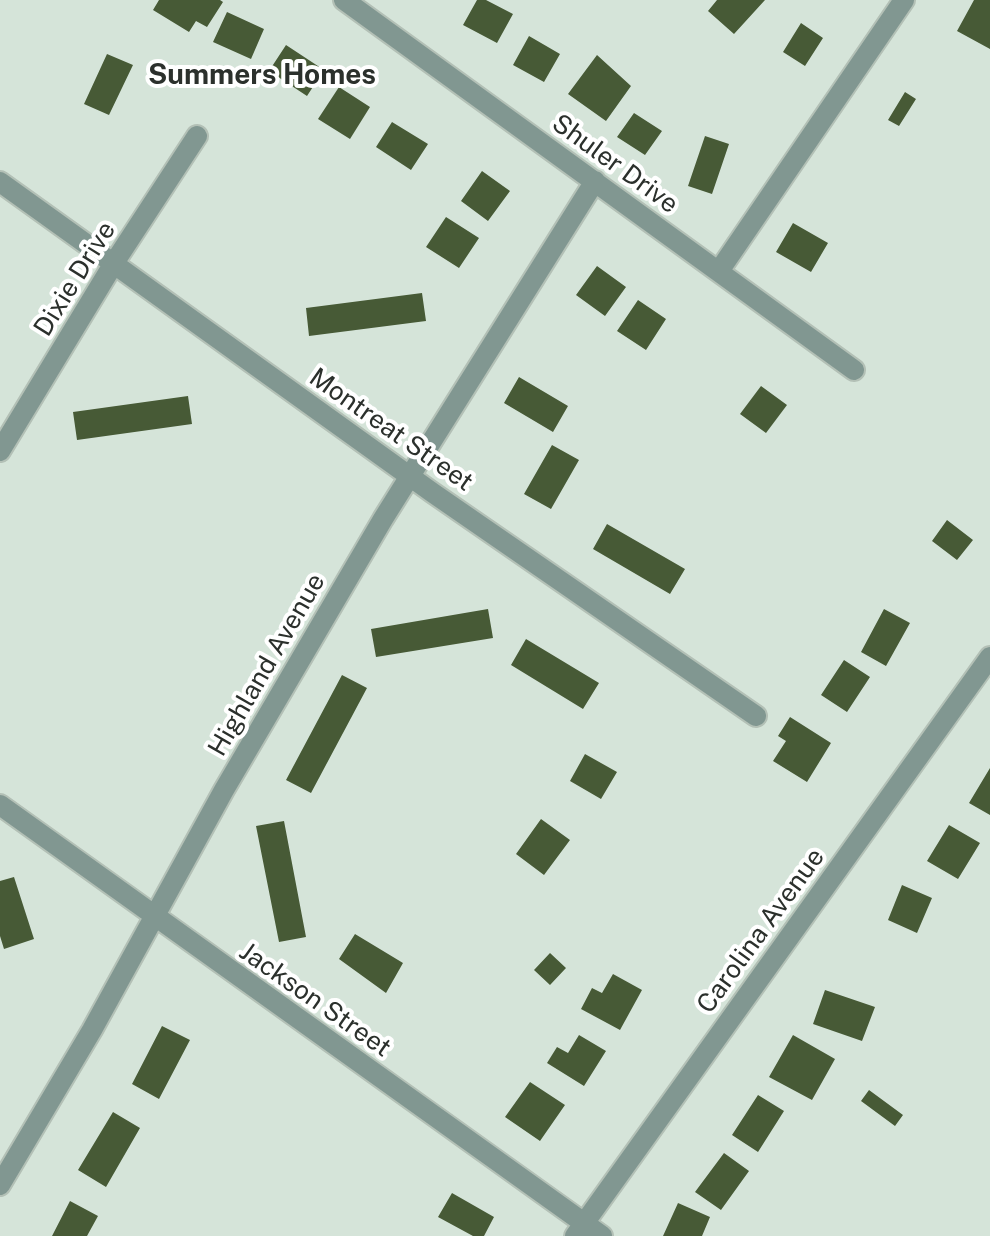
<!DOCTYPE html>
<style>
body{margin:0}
canvas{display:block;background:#d5e4d9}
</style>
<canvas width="990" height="1236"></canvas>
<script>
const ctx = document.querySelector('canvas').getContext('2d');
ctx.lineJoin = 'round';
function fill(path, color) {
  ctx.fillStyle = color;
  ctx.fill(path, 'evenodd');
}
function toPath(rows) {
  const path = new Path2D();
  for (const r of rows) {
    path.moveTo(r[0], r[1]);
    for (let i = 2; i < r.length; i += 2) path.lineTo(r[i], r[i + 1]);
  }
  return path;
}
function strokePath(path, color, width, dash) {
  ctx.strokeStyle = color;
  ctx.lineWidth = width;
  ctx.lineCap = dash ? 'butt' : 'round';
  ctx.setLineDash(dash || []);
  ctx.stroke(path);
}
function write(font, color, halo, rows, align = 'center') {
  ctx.font = font + ' "Public Sans",sans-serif';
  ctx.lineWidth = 8;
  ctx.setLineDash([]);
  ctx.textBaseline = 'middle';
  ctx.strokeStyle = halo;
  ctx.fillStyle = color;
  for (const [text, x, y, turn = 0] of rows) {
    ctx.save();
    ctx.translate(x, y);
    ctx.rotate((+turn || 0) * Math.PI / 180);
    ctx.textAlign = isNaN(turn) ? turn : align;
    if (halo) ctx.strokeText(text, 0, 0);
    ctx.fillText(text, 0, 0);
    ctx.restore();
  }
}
fill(toPath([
 [159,0,220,0,223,2,207,27,196,21,189,32,153,10],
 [477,0,486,0,513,14,497,43,463,25],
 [717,0,765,0,734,34,708,11],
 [974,0,990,0,990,49,957,31],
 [227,12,264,29,251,59,213,42],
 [801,23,823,38,805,66,783,52],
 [529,36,560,54,544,82,513,65],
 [286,45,324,70,307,96,269,71],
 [107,54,133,65,109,115,84,104],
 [597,55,631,86,606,121,568,94],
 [339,87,370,107,350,139,318,119],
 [905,92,916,99,899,126,888,120],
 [634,113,662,131,645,155,617,137],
 [392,122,428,144,411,170,376,147],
 [705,136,729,144,712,194,688,186],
 [482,171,510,191,488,221,461,201],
 [446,217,479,238,459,268,426,247],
 [793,223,828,243,811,272,776,252],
 [597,266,626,287,605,316,576,295],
 [422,293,426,321,309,336,306,308],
 [638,300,666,319,646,350,617,331],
 [519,377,568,406,553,432,504,403],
 [761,386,787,405,766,433,740,414],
 [188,396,192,424,77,440,73,412],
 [552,445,579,460,551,509,524,494],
 [947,520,973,540,957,560,932,541],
 [607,524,685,569,670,594,593,549],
 [488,609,493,638,376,657,371,629],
 [884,609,910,623,886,666,861,652],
 [526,639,599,683,583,709,511,665],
 [844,660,870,677,847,712,821,695],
 [342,675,367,688,311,793,286,780],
 [790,717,831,743,807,782,773,761,786,741,778,736],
 [585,754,617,772,601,799,570,781],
 [990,768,990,815,969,803],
 [541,819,570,840,544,875,516,854],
 [284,821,306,937,279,942,256,826],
 [949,825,980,843,958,879,927,861],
 [14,877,34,939,4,949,0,936,0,881],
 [902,885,932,898,917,933,888,920],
 [355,934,403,963,386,993,339,959],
 [550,953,566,968,550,985,534,970],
 [613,974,642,990,620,1030,581,1009,592,988,602,993],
 [825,990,875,1007,862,1041,813,1024],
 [162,1026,190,1040,159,1099,132,1084],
 [579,1035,606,1051,584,1086,547,1063,557,1047,568,1053],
 [793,1035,835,1059,812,1100,769,1077],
 [530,1082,565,1105,540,1141,505,1117],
 [869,1090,903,1115,895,1126,861,1101],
 [758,1095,784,1111,758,1152,732,1135],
 [113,1112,140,1128,106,1187,78,1170],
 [724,1153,749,1171,721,1210,695,1192],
 [452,1193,494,1217,484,1236,473,1236,438,1217],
 [70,1201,98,1216,87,1236,52,1236],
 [678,1203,710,1217,702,1236,663,1236]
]), '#475a36');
const minor = toPath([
 [344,0,854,370],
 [0,182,433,493,756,716],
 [719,271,904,0],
 [0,451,114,263,197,136],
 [0,805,602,1236],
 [0,1185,92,1030,224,790,383,519,595,181],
 [575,1236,990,657]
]);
strokePath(minor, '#b3c0b6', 24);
strokePath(minor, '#819791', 20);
write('26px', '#2b302c', '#fff', [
 ["Shuler Drive",615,164,36],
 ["Dixie Drive",75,279,-58],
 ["Montreat Street",391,430,35],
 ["Highland Avenue",267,665,-60],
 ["Carolina Avenue",761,931,-54],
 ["Jackson Street",315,1000,35]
]);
write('bold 28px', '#2b302c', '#fff', [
 ["Summers Homes",262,75]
]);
</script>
